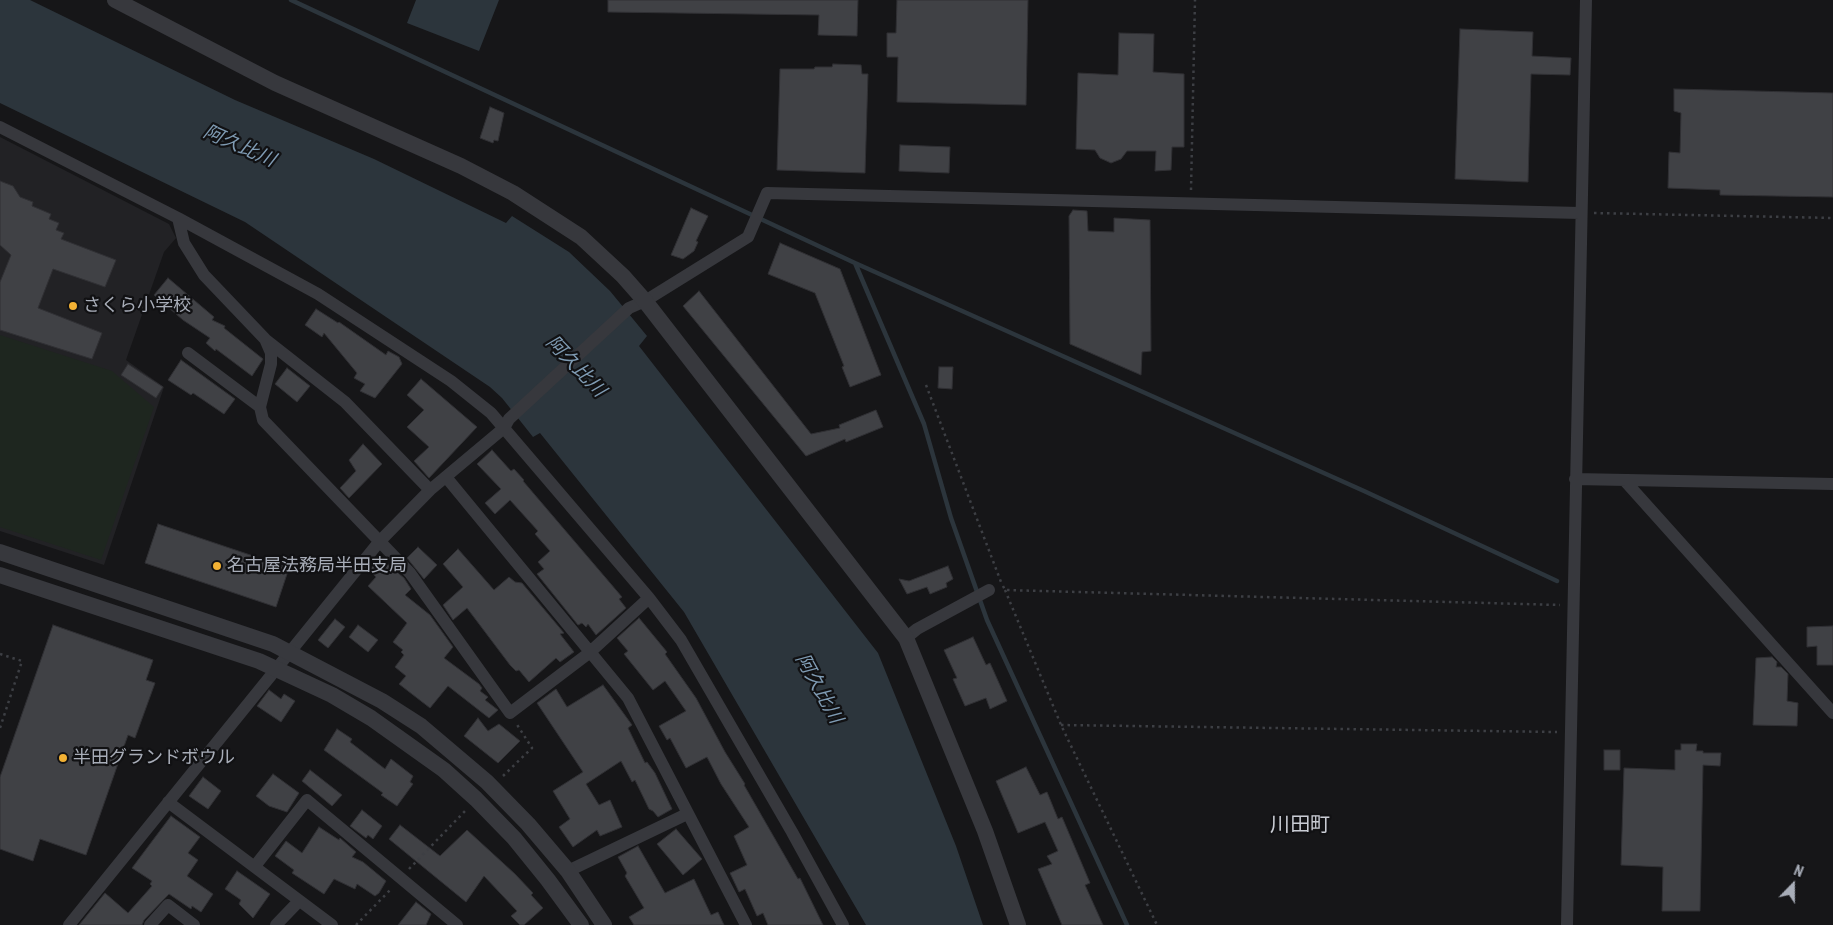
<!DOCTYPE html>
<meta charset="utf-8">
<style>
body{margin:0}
#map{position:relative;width:1833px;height:925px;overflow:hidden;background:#161618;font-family:"Roboto Condensed",sans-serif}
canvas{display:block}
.north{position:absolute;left:1768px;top:860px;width:50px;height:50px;-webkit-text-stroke:4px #111113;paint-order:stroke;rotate:22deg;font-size:14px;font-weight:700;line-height:20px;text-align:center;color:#a8adb8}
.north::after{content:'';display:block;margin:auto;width:18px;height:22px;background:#a8adb8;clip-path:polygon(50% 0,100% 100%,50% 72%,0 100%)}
</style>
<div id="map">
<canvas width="1833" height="925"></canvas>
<div class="north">N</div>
</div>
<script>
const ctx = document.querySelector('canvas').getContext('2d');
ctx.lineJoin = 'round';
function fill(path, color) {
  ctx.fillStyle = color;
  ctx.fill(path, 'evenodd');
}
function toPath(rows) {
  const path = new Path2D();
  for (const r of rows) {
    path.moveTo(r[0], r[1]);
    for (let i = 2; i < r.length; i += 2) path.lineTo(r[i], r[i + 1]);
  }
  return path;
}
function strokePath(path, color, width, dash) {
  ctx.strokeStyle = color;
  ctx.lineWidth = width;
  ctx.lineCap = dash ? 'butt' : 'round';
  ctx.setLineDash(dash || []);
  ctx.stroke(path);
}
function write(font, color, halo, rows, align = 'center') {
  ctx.font = font + ' "Roboto Condensed","Noto Sans JP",sans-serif';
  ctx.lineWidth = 4.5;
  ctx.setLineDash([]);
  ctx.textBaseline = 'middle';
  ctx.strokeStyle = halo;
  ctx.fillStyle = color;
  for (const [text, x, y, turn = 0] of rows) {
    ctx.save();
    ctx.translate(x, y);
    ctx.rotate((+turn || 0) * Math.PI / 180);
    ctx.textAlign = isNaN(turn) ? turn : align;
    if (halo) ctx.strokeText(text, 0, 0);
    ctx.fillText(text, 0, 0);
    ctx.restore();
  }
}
fill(toPath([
 [0,137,169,224,176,238,164,252,126,360,164,387,104,565,0,531]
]), '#222225');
fill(toPath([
 [0,335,112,371,154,407,101,560,0,527]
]), '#1e261f');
fill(toPath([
 [0,0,30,0,235,100,374,159,506,223,512,216,569,252,610,291,647,336,639,346,878,653,956,846,983,925,866,925,684,612,540,433,533,437,502,398,490,387,245,222,0,103],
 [416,0,499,0,479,51,407,23]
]), '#2c353c');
strokePath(toPath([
 [291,0,855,263,924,424,951,518,987,620,1127,925],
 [855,263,1364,491,1557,581]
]), '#2c353c', 4.5);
const building = toPath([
 [608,0,858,0,857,36,818,35,819,15,608,12,608,0],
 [897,0,1028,0,1026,105,897,102,898,57,887,57,887,33,896,33,897,0],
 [1460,29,1533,32,1532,56,1571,58,1570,75,1531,74,1528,182,1455,179,1460,29],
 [1119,33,1154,34,1153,72,1184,74,1184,147,1172,147,1171,170,1155,171,1156,151,1127,151,1121,159,1111,163,1100,158,1095,150,1076,149,1078,73,1118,75,1119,33],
 [833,64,861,65,862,74,868,74,865,173,777,170,780,69,814,69,815,67,832,67,833,64],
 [1674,89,1833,93,1833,197,1720,195,1720,190,1668,188,1669,152,1680,153,1681,113,1674,111,1674,89],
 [490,107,504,113,498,141,494,140,493,143,480,138,490,107],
 [900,145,950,147,949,173,899,171,900,145],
 [0,181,13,186,20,197,33,202,32,206,51,214,49,219,59,223,56,230,64,233,61,239,116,260,105,287,53,269,38,308,102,333,92,359,0,330,0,282,11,255,0,245,0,181],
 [691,208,708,216,696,241,698,242,694,251,683,259,671,255,691,208],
 [1073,210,1087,211,1088,231,1114,232,1114,218,1150,220,1151,351,1142,352,1141,375,1070,344,1069,216,1073,210],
 [780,243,840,269,881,375,850,387,842,367,844,366,815,293,768,274,780,243],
 [168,278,214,317,212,320,225,326,224,328,263,359,252,376,216,349,215,351,206,343,210,338,183,320,154,295,168,278],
 [699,291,811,434,840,428,839,425,876,410,883,427,846,442,845,439,806,456,683,306,699,291],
 [316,309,338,323,339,322,386,355,388,351,399,357,402,364,375,398,360,391,365,384,354,378,357,373,324,333,322,337,305,325,316,309],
 [181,360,235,399,224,414,193,393,191,395,168,380,181,360],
 [128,364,163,387,156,398,121,375,128,364],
 [939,367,953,367,952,389,938,388,939,367],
 [287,368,310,386,297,402,275,384,287,368],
 [421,379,477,427,429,478,414,461,429,447,407,427,424,410,407,395,421,379],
 [363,444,382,464,349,498,340,488,356,471,349,460,363,444],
 [492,450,511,471,514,469,524,480,523,481,622,597,619,599,626,608,596,635,588,624,586,627,582,623,578,625,537,574,544,569,538,562,550,551,535,534,538,531,510,500,495,514,485,503,501,489,477,464,492,450],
 [158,524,289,568,276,607,145,563,158,524],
 [418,547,437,565,424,579,407,558,418,547],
 [458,549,494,590,509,577,515,582,522,583,564,633,560,634,574,652,560,662,556,658,529,682,519,670,516,671,510,665,467,608,453,620,443,605,463,587,443,564,458,549],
 [380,558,404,578,411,589,405,595,430,615,453,647,444,658,479,684,482,688,480,691,488,697,485,700,498,710,489,718,448,686,430,708,399,684,406,676,395,667,404,655,401,652,403,650,393,642,407,623,368,586,376,577,369,570,380,558],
 [948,566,953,579,946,583,947,587,930,594,927,587,907,594,899,579,909,581,948,566],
 [639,618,667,652,665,654,696,698,725,752,745,784,744,785,798,879,800,878,823,925,768,925,763,913,757,916,745,889,739,892,730,873,747,865,734,836,749,827,721,784,707,757,686,768,670,738,667,740,659,726,686,711,665,681,653,690,624,654,628,651,617,638,639,618],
 [335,619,345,627,328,648,318,640,335,619],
 [53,625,153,660,146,680,155,683,135,738,128,735,86,855,40,839,33,861,0,849,0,777,53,625],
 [358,625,378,640,368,652,349,637,358,625],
 [1833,626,1833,665,1817,665,1817,646,1807,647,1807,627,1833,626],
 [973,637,986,665,990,663,1007,701,990,709,986,698,965,706,953,679,957,678,944,650,973,637],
 [1772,657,1777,662,1776,667,1781,667,1788,674,1787,701,1798,703,1797,726,1753,725,1756,658,1772,657],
 [603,685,632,725,628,728,645,763,647,762,655,773,672,809,658,817,653,811,649,809,635,780,632,782,621,761,586,784,599,805,610,800,622,827,600,836,597,830,573,847,559,827,570,819,553,791,583,772,537,703,556,689,567,707,603,685],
 [269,690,281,699,284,694,295,701,281,722,257,706,269,690],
 [478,718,488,731,499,724,520,741,498,763,464,736,478,718],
 [337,729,352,739,350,742,385,769,391,759,413,776,410,782,413,784,397,806,381,795,383,793,324,750,337,729],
 [1681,744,1697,744,1696,751,1703,751,1703,753,1721,753,1720,766,1703,765,1700,911,1662,911,1663,867,1621,865,1624,768,1675,770,1675,750,1681,750,1681,744],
 [1604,750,1620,750,1620,770,1604,770,1604,750],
 [1026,767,1040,795,1047,792,1058,819,1062,817,1090,883,1085,885,1103,925,1062,925,1038,869,1052,864,1047,856,1058,851,1045,822,1018,833,996,781,1026,767],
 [310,770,342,795,332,806,302,781,310,770],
 [273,774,299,793,287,812,269,806,256,796,273,774],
 [203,777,221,791,208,809,189,796,203,777],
 [362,810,382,826,373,839,368,835,366,838,350,826,362,810],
 [171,816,200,837,188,853,198,860,187,876,213,894,201,912,192,906,191,909,169,894,144,920,142,925,79,925,105,893,128,913,152,886,150,884,152,881,132,868,171,816],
 [400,825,440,856,467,830,515,874,533,893,531,895,543,908,524,925,520,925,511,916,517,911,484,876,466,902,389,839,400,825],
 [319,827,339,840,340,838,356,852,352,857,363,862,386,881,379,893,375,896,357,884,355,889,334,879,324,894,292,873,294,870,275,856,286,841,302,853,319,827],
 [676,829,702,859,683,875,657,844,676,829],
 [638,846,665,893,694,879,711,915,718,912,724,925,634,925,629,917,644,908,625,876,627,873,618,857,638,846],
 [237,871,270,894,253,918,239,904,241,900,225,889,237,871],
 [416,902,431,914,426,925,398,925,416,902]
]);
fill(building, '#404145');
strokePath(building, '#303034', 1);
strokePath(toPath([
 [1191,190,1195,0],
 [1594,213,1833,218],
 [926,385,1001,582],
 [1003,586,1005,590,1560,605],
 [1005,590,1061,725,1157,925],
 [0,654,22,661,0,728],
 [1061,725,1557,732],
 [503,776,532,748,516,723],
 [409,869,466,810],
 [356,925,392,888]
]), '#3d3f44', 2.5, [2.5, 4]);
strokePath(toPath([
 [0,127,178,218,318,294,451,381,491,413,649,598,681,640,792,832,843,925],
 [178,218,184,243,204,275,265,339,271,353,271,364,260,407,263,420,410,573,510,713,589,653,649,598],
 [266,340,345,402,430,490],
 [188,353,260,407],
 [446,477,628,698,746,925],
 [1575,479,1833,484],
 [1625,481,1833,713],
 [906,638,917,629,989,590],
 [168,802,332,925],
 [255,866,307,800,457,925],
 [568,871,687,814],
 [69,925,379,542,430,490,504,428,509,419,629,308,645,301,748,237,767,193,1580,213],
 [150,925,168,905,194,925],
 [276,925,299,901],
 [1567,925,1586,0]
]), '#37383d', 12);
strokePath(toPath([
 [115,0,275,83,461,166,513,193,581,237,623,276,645,301,906,638,985,831,1018,925],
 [0,552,273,644,382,701,421,726,487,782,528,824,568,871,604,925],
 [0,575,259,661,332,695,371,718,444,770,476,799,514,838,548,880,581,925]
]), '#37383d', 16);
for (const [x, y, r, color] of [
 [73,306,5,"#f2b134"],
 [217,566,5,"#f2b134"],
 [63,758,5,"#f2b134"]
]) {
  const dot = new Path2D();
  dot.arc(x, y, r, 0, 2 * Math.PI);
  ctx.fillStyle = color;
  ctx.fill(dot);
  strokePath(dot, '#111113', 2);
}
write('18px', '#a8adb8', '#111113', [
 ["さくら小学校",83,306],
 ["名古屋法務局半田支局",227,566],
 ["半田グランドボウル",73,758]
], 'left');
write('italic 19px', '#7f9bb3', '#111113', [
 ["阿久比川",239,147,24],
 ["阿久比川",575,367,46],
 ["阿久比川",818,689,61]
]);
write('20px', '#c9ccd4', '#111113', [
 ["川田町",1300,826]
]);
</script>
